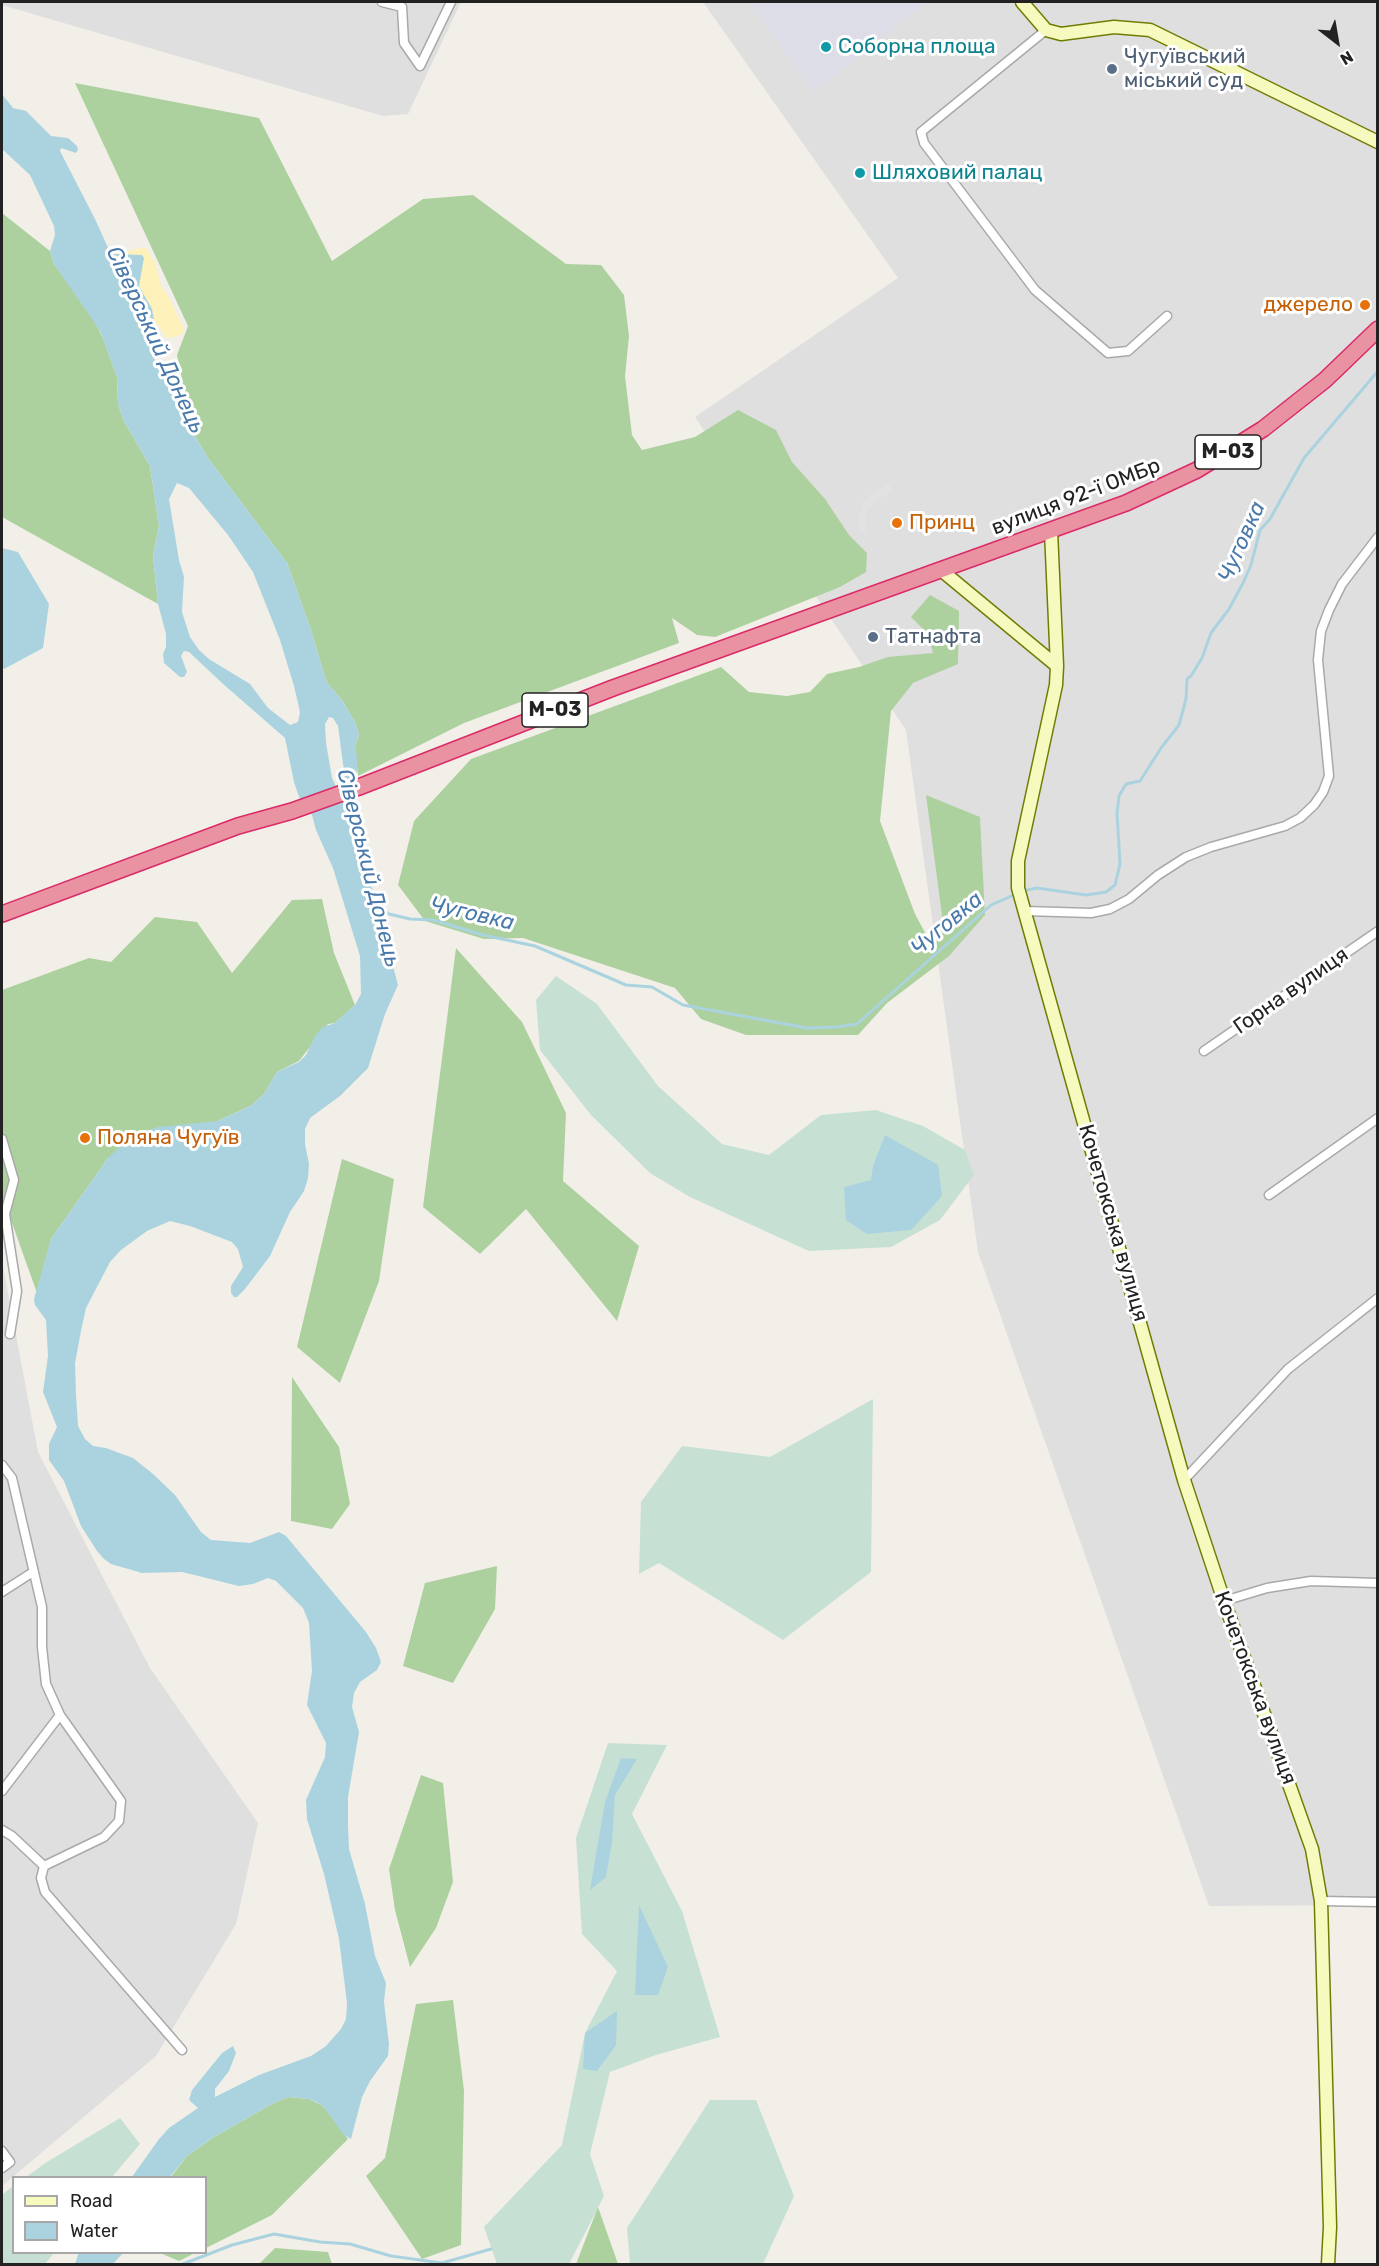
<!DOCTYPE html>
<meta charset="utf-8">
<style>
body{margin:0}
#map{position:relative;width:1379px;height:2266px;overflow:hidden;background:#f2efe9;font-family:Rubik,sans-serif}
canvas{display:block}
.frame{position:absolute;inset:0;border:3px solid #222;pointer-events:none}
.legend{position:absolute;left:12px;top:2176px;width:195px;height:78px;box-sizing:border-box;background:#fff;border:2px solid #a7a7a7;margin:0;padding:8px 10px;list-style:none;font-size:18px;color:#222}
.legend li{display:flex;align-items:center;gap:12px;height:30px}
.legend b{width:30px;border:2px solid #a7a7a7}
.north{position:absolute;left:1307px;top:12px;width:60px;height:60px;-webkit-text-stroke:4px #fff;paint-order:stroke;rotate:149deg;font-size:16px;font-weight:700;line-height:24px;text-align:center;color:#222}
.north::after{content:'';display:block;margin:auto;width:21px;height:27px;background:#222;clip-path:polygon(50% 0,100% 100%,50% 72%,0 100%)}
</style>
<div id="map">
<canvas width="1379" height="2266"></canvas>
<div class="frame"></div>
<ul class="legend">
<li><b style="height:8px;background:#f7fabf"></b>Road</li>
<li><b style="height:16px;background:#aad3df"></b>Water</li>
</ul>
<div class="north">N</div>
</div>
<script>
const ctx = document.querySelector('canvas').getContext('2d');
ctx.lineJoin = 'round';
function fill(path, color) {
  ctx.fillStyle = color;
  ctx.fill(path, 'evenodd');
}
function toPath(rows) {
  const path = new Path2D();
  for (const r of rows) {
    path.moveTo(r[0], r[1]);
    for (let i = 2; i < r.length; i += 2) path.lineTo(r[i], r[i + 1]);
  }
  return path;
}
function strokePath(path, color, width, dash) {
  ctx.strokeStyle = color;
  ctx.lineWidth = width;
  ctx.lineCap = dash ? 'butt' : 'round';
  ctx.setLineDash(dash || []);
  ctx.stroke(path);
}
function write(font, color, halo, rows, align = 'center') {
  ctx.font = font + ' Rubik,sans-serif';
  ctx.lineWidth = 6;
  ctx.setLineDash([]);
  ctx.textBaseline = 'middle';
  ctx.strokeStyle = halo;
  ctx.fillStyle = color;
  for (const [text, x, y, turn = 0] of rows) {
    ctx.save();
    ctx.translate(x, y);
    ctx.rotate((+turn || 0) * Math.PI / 180);
    ctx.textAlign = isNaN(turn) ? turn : align;
    if (halo) ctx.strokeText(text, 0, 0);
    ctx.fillText(text, 0, 0);
    ctx.restore();
  }
}
fill(toPath([
 [2,2,461,2,408,114,383,116,2,5],
 [703,2,1377,2,1377,1905,1209,1906,978,1252,906,730,695,417,898,278],
 [2,1261,38,1452,150,1668,258,1823,236,1924,156,2056,2,2186]
]), '#e0dfdf');
fill(toPath([
 [75,83,259,118,332,261,423,199,473,195,566,264,601,265,624,295,629,336,625,376,632,435,642,450,695,437,738,410,776,430,792,462,825,499,849,535,867,553,866,572,840,587,715,637,697,635,672,618,679,643,464,723,358,776,355,747,359,735,356,724,342,700,327,683,324,674,311,630,287,563,208,458,193,433,177,355,188,326],
 [2,213,50,251,54,264,95,321,104,341,117,377,118,404,124,421,150,466,159,526,153,556,158,604,2,517],
 [930,595,959,611,958,664,913,683,891,711,880,821,915,914,928,938,943,923,926,795,980,817,985,915,949,956,887,1003,858,1035,746,1035,701,1019,675,988,523,938,484,939,425,921,398,885,414,821,471,759,721,667,749,692,787,696,810,692,827,674,859,667,888,657,933,653,927,633,911,617],
 [322,899,334,953,355,1005,335,1023,328,1024,299,1061,277,1072,264,1094,252,1105,218,1121,108,1158,51,1239,37,1293,2,1195,2,990,89,958,111,962,155,917,197,922,232,973,292,900],
 [456,948,522,1022,566,1113,563,1181,639,1246,617,1321,526,1209,480,1254,423,1207],
 [342,1159,394,1179,379,1281,340,1383,297,1347],
 [292,1377,339,1447,350,1504,332,1529,291,1521],
 [497,1566,495,1609,453,1683,403,1666,425,1583],
 [421,1775,443,1783,453,1882,436,1928,410,1967,395,1910,389,1869],
 [453,2000,464,2091,461,2245,422,2259,366,2176,385,2158,416,2004],
 [288,2097,309,2099,323,2106,348,2139,272,2215,206,2248,206,2178,170,2178,187,2156,214,2137,270,2105],
 [598,2207,618,2264,576,2264],
 [275,2248,328,2252,332,2264,259,2264],
 [160,2253,195,2253,179,2261]
]), '#add19e');
fill(toPath([
 [556,976,597,1004,658,1086,722,1144,769,1155,821,1115,876,1110,923,1126,965,1150,974,1175,940,1220,891,1247,809,1251,690,1197,650,1173,591,1115,540,1050,536,1000],
 [873,1399,871,1572,783,1640,659,1563,639,1574,641,1502,682,1446,770,1457],
 [608,1743,667,1745,632,1814,682,1911,720,2037,656,2055,610,2072,590,2154,604,2196,569,2264,497,2264,484,2227,562,2145,585,2033,617,1971,582,1934,576,1838],
 [710,2100,756,2100,794,2196,763,2264,630,2264,627,2228],
 [120,2118,140,2144,112,2177,26,2177,47,2162],
 [13,2186,14,2252,54,2253,45,2264,2,2264,2,2195]
]), '#c6e0d4');
fill(toPath([
 [142,248,146,248,155,263,161,286,169,297,183,327,183,333,177,336,169,338,166,337,154,320,152,309,139,286,144,258,142,255,116,254]
]), '#fff1ba');
fill(toPath([
 [889,484,893,491,874,502,866,515,866,531,859,532,858,517,863,503,870,495]
]), '#e2e2e2');
fill(toPath([
 [749,2,927,2,814,93]
]), '#dddde8');
fill(toPath([
 [2,94,13,108,26,111,51,136,68,138,77,146,78,150,76,153,61,148,60,151,96,221,109,250,116,254,142,255,144,258,139,286,152,309,154,320,151,318,142,302,136,305,136,308,157,366,172,390,182,415,208,458,287,563,311,630,324,674,327,683,342,700,356,724,359,735,355,747,357,756,357,778,347,781,345,779,338,726,333,718,329,717,325,724,326,743,332,778,352,820,376,902,398,985,385,1014,368,1068,340,1096,310,1118,305,1129,305,1144,309,1164,308,1178,304,1191,290,1212,270,1256,245,1289,237,1297,234,1297,231,1293,231,1286,243,1267,238,1249,232,1242,190,1226,170,1221,147,1231,121,1250,110,1262,86,1308,81,1331,75,1363,76,1395,78,1426,85,1439,93,1446,106,1448,133,1458,153,1474,175,1495,201,1532,211,1540,250,1543,279,1532,286,1536,366,1632,376,1648,381,1662,377,1670,360,1682,354,1693,352,1707,359,1732,348,1797,348,1826,349,1849,365,1904,375,1956,386,1983,384,2002,389,2044,388,2056,370,2081,362,2097,351,2139,344,2135,323,2106,316,2102,309,2099,288,2097,270,2105,214,2137,187,2156,170,2177,132,2177,159,2139,169,2128,198,2108,189,2100,192,2090,222,2053,233,2046,236,2053,229,2071,215,2089,215,2097,259,2075,311,2056,326,2046,341,2029,346,2019,347,2003,339,1939,324,1874,307,1819,306,1800,325,1757,326,1743,307,1705,312,1671,309,1623,303,1608,276,1581,268,1578,253,1584,239,1586,182,1572,142,1573,111,1564,104,1559,97,1551,81,1526,64,1481,49,1460,49,1444,57,1427,43,1392,48,1356,46,1320,35,1305,34,1299,51,1239,108,1158,124,1143,138,1134,158,1127,218,1121,252,1105,264,1094,277,1072,299,1062,306,1055,315,1036,323,1027,335,1023,355,1005,361,994,360,956,333,868,316,830,312,815,299,797,294,782,285,738,222,683,189,652,184,651,181,656,187,672,184,677,180,677,164,663,163,654,166,647,166,634,158,604,153,556,159,526,150,466,124,421,118,404,117,377,100,331,54,264,50,251,55,235,54,226,30,175,2,149],
 [177,483,189,488,228,535,253,572,280,640,294,686,300,712,298,722,290,725,268,708,250,684,209,659,199,650,190,637,182,612,184,577,179,560,169,499],
 [2,548,18,552,49,604,43,648,4,669,2,667],
 [885,1135,938,1165,942,1196,911,1230,867,1234,846,1220,844,1187,871,1180,873,1166],
 [621,1758,637,1759,615,1795,612,1842,606,1877,590,1890,605,1802],
 [639,1905,668,1967,658,1995,635,1995],
 [617,2011,616,2045,597,2071,583,2069,585,2033],
 [79,2252,123,2252,123,2253,113,2264,75,2264]
]), '#aad3df');
strokePath(toPath([
 [1022,891,1037,888,1086,895,1106,892,1115,885,1120,864,1117,813,1119,796,1126,784,1140,781,1161,748,1179,725,1186,699,1187,679,1191,676,1202,658,1211,633,1229,609,1243,583,1251,565,1260,530,1270,519,1304,458,1378,371],
 [374,902,389,914,410,919,433,920,483,935,535,946,626,985,652,987,683,1005,807,1028,837,1027,857,1024,991,905,1016,894],
 [183,2264,232,2245,274,2234,320,2242,350,2244,391,2256,442,2263,491,2249]
]), '#aad3df', 3);
const street = toPath([
 [382,2,402,7,404,43,420,66,451,2],
 [1046,30,921,132,924,143,1035,290,1108,353,1128,351,1167,316],
 [1025,911,1091,913,1110,909,1129,899,1158,875,1186,857,1211,847,1285,826,1300,818,1314,805,1323,792,1329,776,1318,660,1321,631,1329,610,1342,584,1378,537],
 [1204,1051,1378,931],
 [2,1139,14,1180,5,1214,17,1291,10,1334],
 [1269,1195,1378,1118],
 [2,1465,12,1478,42,1607,42,1647,46,1684,60,1715,121,1801,119,1821,104,1837,44,1866,41,1878,45,1892,182,2050],
 [1184,1480,1288,1369,1378,1298],
 [2,1592,33,1572],
 [1224,1601,1267,1588,1311,1581,1378,1583],
 [2,1791,60,1715],
 [2,1830,12,1836,44,1866],
 [1321,1901,1378,1902],
 [2,2151,10,2162,2,2168]
]);
const secondary = toPath([
 [1022,2,1046,30,1061,34,1114,27,1150,30,1378,142],
 [1051,531,1057,666,1056,685,1018,861,1018,888,1184,1480,1224,1601,1312,1849,1321,1901,1330,2227,1328,2264],
 [941,570,1057,666]
]);
const highway = toPath([
 [2,914,238,826,292,811,359,787,613,688,1126,503,1197,470,1263,429,1325,380,1378,329]
]);
strokePath(street, '#a9a9a9', 11);
strokePath(secondary, '#707d05', 15);
strokePath(highway, '#dc2a67', 18);
strokePath(street, '#fff', 8);
strokePath(secondary, '#f7fabf', 12);
strokePath(highway, '#e892a2', 15);
for (const [x, y, r, color] of [
 [826,47,6,"#0f9aa8"],
 [1112,69,6,"#5c6f8a"],
 [860,173,6,"#0f9aa8"],
 [1365,305,6,"#e8710a"],
 [897,523,6,"#e8710a"],
 [873,637,6,"#5c6f8a"],
 [85,1138,6,"#e8710a"]
]) {
  const dot = new Path2D();
  dot.arc(x, y, r, 0, 2 * Math.PI);
  ctx.fillStyle = color;
  ctx.fill(dot);
  strokePath(dot, '#fff', 2);
}
for (const [x, y, w] of [
 [1228,452,66],
 [555,710,66]
]) {
  const box = new Path2D();
  box.roundRect(x - w / 2, y - 17, w, 34, 4.5);
  ctx.fillStyle = '#fff';
  ctx.fill(box);
  strokePath(box, '#222', 1.5);
}
write('bold 20px', '#222', null, [
 ["М-03",1228,452],
 ["М-03",555,710]
]);
write('21px', '#0d838f', '#fff', [
 ["Соборна площа",838,47],
 ["Шляховий палац",872,173]
], 'left');
write('21px', '#4e5e75', '#fff', [
 ["Чугуївський",1124,57],
 ["міський суд",1124,81],
 ["Татнафта",885,637]
], 'left');
write('21px', '#c56008', '#fff', [
 ["джерело",1353,305,"right"],
 ["Принц",909,523],
 ["Поляна Чугуїв",97,1138]
], 'left');
write('21px', '#222', '#fff', [
 ["вулиця 92-ї ОМБр",1076,497,-21],
 ["Горна вулиця",1291,991,-35],
 ["Кочетокська вулиця",1113,1223,74],
 ["Кочетокська вулиця",1255,1688,70]
]);
write('italic 22px', '#4a7aab', '#fff', [
 ["Сіверський Донець",155,340,65],
 ["Чуговка",1242,542,-66],
 ["Сіверський Донець",368,868,76],
 ["Чуговка",472,914,13],
 ["Чуговка",947,924,-40]
]);
</script>
